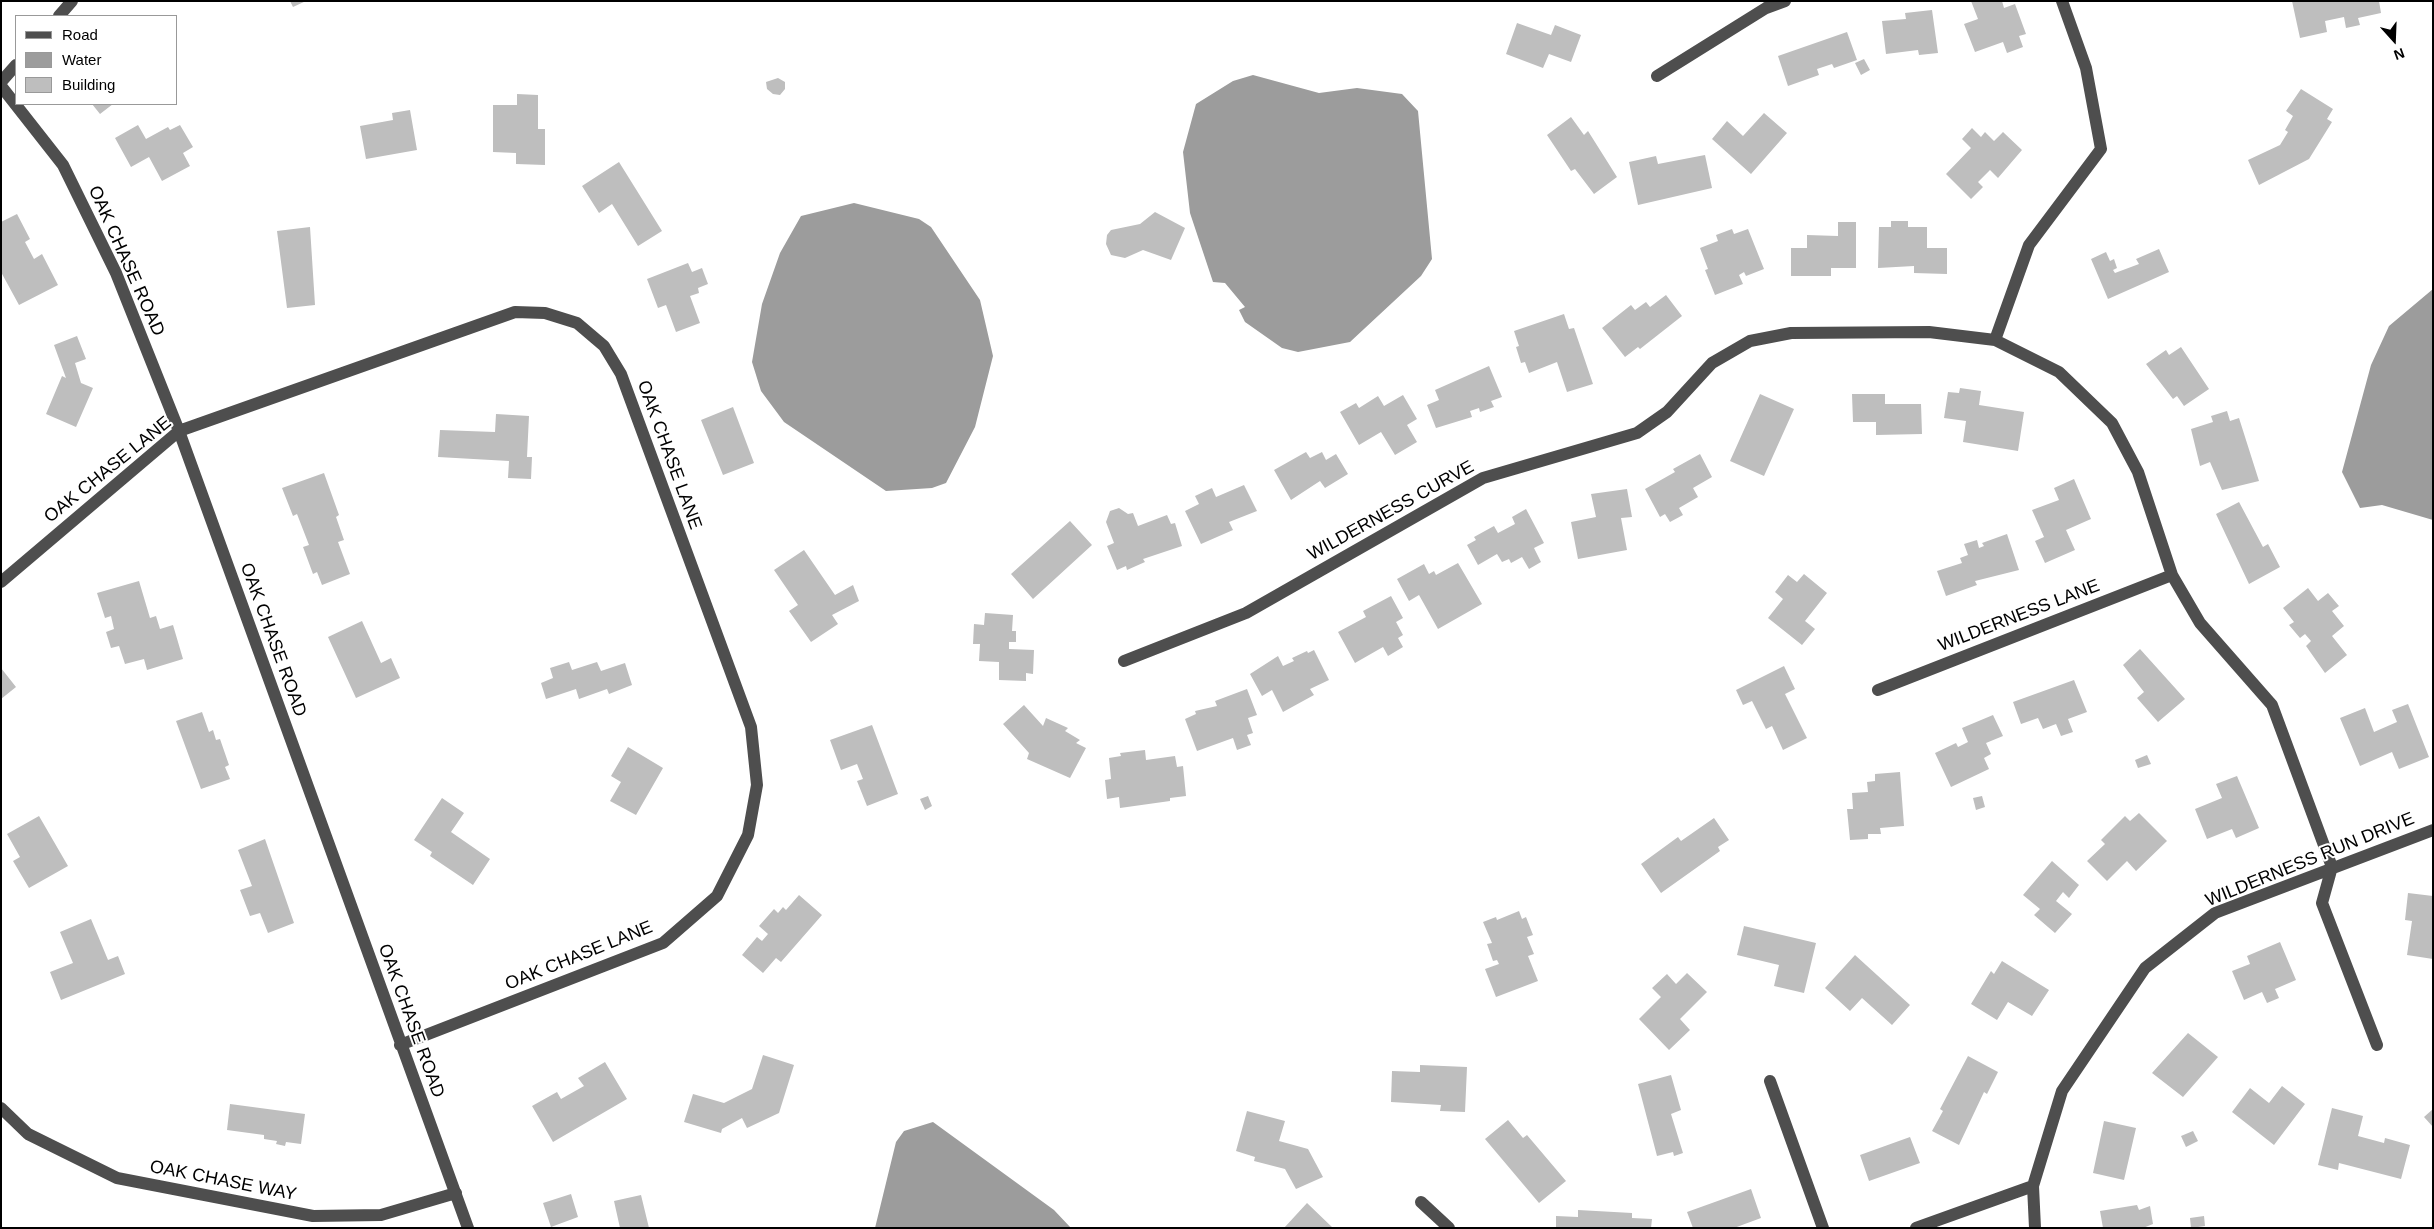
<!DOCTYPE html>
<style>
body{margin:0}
#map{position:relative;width:2434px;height:1229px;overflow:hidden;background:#fff;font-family:Helvetica,sans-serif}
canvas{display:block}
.frame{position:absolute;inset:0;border:2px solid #000;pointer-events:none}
.legend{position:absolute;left:15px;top:15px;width:162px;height:90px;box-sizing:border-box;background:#fff;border:1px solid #999;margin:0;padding:6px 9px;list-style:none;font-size:15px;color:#000}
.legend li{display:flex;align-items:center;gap:10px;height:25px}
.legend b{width:25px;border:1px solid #999}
.north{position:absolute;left:2369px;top:15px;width:50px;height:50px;-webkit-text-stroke:4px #fff;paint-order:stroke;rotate:160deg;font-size:14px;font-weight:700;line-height:20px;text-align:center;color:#000}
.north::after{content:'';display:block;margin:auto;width:18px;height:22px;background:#000;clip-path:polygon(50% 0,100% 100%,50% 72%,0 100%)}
</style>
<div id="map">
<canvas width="2434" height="1229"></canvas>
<div class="frame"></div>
<ul class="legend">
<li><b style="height:6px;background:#4e4e4e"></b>Road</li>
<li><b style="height:14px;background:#9c9c9c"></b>Water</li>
<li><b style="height:14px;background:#bebebe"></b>Building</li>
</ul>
<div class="north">N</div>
</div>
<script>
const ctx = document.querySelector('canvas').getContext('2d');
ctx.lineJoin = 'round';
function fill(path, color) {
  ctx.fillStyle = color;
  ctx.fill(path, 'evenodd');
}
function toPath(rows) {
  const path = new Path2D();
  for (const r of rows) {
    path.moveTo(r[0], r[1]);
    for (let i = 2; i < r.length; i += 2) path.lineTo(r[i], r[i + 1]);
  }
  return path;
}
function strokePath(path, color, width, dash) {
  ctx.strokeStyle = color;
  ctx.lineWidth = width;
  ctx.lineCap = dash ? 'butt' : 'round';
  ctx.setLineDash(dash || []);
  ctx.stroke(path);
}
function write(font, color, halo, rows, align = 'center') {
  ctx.font = font + ' Helvetica,sans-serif';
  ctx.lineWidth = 4;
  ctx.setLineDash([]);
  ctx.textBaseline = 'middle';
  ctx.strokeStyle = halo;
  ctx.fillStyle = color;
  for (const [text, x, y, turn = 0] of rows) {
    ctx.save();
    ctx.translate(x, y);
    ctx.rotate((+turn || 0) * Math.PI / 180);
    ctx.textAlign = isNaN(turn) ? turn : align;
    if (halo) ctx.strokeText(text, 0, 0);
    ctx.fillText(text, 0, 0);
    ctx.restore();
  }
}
fill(toPath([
 [1253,75,1319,93,1357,88,1402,94,1418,111,1432,259,1421,276,1350,342,1298,352,1282,348,1245,322,1239,310,1245,307,1225,283,1213,282,1190,213,1183,152,1196,104,1233,81],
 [854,203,919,219,931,227,980,300,993,356,975,427,946,483,932,488,886,491,784,422,761,391,752,362,762,304,780,253,801,216],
 [2433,289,2433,520,2382,505,2360,508,2342,472,2371,365,2389,326],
 [933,1122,1054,1210,1071,1228,875,1228,896,1142,904,1131]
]), '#9c9c9c');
fill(toPath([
 [290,1,306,1,293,7],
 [1971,1,2002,1,2004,8,2015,4,2026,34,2019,36,2023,47,2007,53,2003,42,1975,52,1964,24,1978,19],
 [2292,1,2379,1,2381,13,2358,18,2360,25,2346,28,2344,17,2325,21,2327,32,2300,38],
 [1932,10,1938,53,1919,55,1918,50,1886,54,1882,21,1906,19,1905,13],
 [1517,23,1551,35,1555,25,1581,35,1571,62,1549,54,1543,68,1506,54],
 [1847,32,1857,60,1834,68,1832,64,1817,69,1819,75,1788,86,1778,56],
 [1864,59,1870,70,1861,75,1855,63],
 [778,78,785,82,785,89,780,95,773,94,767,89,766,82],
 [2301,89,2333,109,2327,119,2332,122,2309,159,2259,185,2248,160,2280,145,2288,132,2285,130,2293,116,2286,111],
 [517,94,538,95,538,129,545,129,545,165,516,164,516,153,493,152,493,105,517,105],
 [92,104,113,104,100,114],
 [410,110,417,150,366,159,360,126,393,120,392,113],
 [1764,113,1787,133,1751,174,1712,139,1727,121,1743,136],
 [1571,117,1584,135,1588,131,1617,177,1594,194,1575,169,1571,171,1547,135],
 [138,125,146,139,168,127,170,130,180,125,193,147,183,153,190,166,162,181,149,157,131,167,115,138],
 [1972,128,1981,137,1985,132,1994,141,2003,132,2022,150,1998,178,1990,170,1978,182,1983,187,1971,199,1946,174,1971,148,1962,139],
 [1705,155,1712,188,1638,205,1629,162,1656,156,1658,164],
 [619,162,662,231,638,246,612,204,599,213,582,186],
 [1155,212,1185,228,1171,260,1143,250,1125,258,1111,255,1106,244,1107,235,1111,230,1140,224],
 [17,214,30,239,25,242,34,259,42,254,58,285,19,305,1,272,1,222],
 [1891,221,1908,221,1908,227,1927,227,1927,248,1947,248,1947,274,1914,273,1914,266,1878,268,1879,227,1891,227],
 [1838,222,1856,222,1856,268,1831,268,1831,276,1791,276,1791,248,1807,248,1807,235,1838,236],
 [310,227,315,305,287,308,277,231],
 [1732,229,1734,234,1748,229,1764,269,1746,276,1744,272,1739,275,1743,284,1715,295,1705,270,1708,269,1700,248,1718,241,1716,235],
 [2159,249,2169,272,2108,299,2091,259,2106,252,2110,261,2114,259,2117,268,2113,270,2115,273,2139,264,2136,259],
 [688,263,692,272,702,268,708,284,698,288,699,293,690,296,700,323,676,332,666,305,658,308,647,279],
 [1666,295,1682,316,1640,349,1638,347,1625,357,1602,328,1631,305,1635,310,1646,302,1650,307],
 [1564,314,1569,329,1574,328,1593,384,1567,392,1557,362,1529,373,1525,362,1521,363,1516,347,1519,346,1514,331],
 [77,336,86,359,75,363,81,383,93,388,76,427,46,414,62,376,66,378,54,345],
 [2181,347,2209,389,2184,406,2177,396,2173,399,2146,364,2166,350,2169,355],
 [1489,366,1502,397,1491,401,1494,407,1480,412,1479,408,1470,411,1472,417,1436,428,1427,405,1439,400,1435,390],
 [1960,388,1981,391,1979,405,2024,412,2018,451,1963,442,1966,421,1944,418,1948,392,1959,393],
 [1760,394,1794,409,1764,476,1730,461],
 [1852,394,1885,394,1885,404,1921,404,1922,434,1876,435,1876,422,1853,422],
 [1403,395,1417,419,1407,425,1417,442,1395,455,1381,432,1359,445,1340,412,1356,403,1359,408,1378,396,1384,406],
 [733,407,754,463,723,475,701,420],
 [2227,411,2230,421,2239,418,2259,481,2222,490,2210,462,2200,466,2191,429,2213,422,2211,416],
 [496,414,529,416,527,457,532,457,531,479,508,478,509,461,438,457,440,430,495,432],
 [1306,452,1310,458,1322,452,1326,460,1336,454,1348,474,1325,488,1320,481,1291,500,1274,470],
 [1700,454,1712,477,1693,488,1698,497,1679,508,1683,515,1670,522,1665,514,1660,517,1645,489,1675,472,1673,469],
 [324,473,339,515,336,517,344,540,338,542,350,574,322,585,317,572,313,574,303,547,309,545,297,514,293,516,282,488],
 [2074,479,2091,519,2066,530,2075,550,2045,563,2035,541,2044,537,2032,510,2059,500,2054,488],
 [1244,485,1257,511,1229,522,1233,530,1201,544,1185,511,1199,504,1195,496,1212,488,1216,497],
 [1627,489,1632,517,1621,518,1627,550,1578,559,1571,522,1596,517,1591,494],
 [2239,502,2263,547,2268,544,2280,567,2249,584,2216,514],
 [1119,508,1128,514,1133,513,1138,526,1167,515,1171,524,1175,523,1182,546,1143,559,1145,562,1127,570,1126,566,1117,570,1107,546,1114,543,1106,522,1110,511],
 [1526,509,1544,543,1534,548,1541,562,1529,569,1522,557,1511,563,1509,559,1502,562,1497,554,1478,565,1467,545,1476,540,1474,537,1494,526,1498,533,1515,524,1512,517],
 [1070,521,1092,545,1033,599,1011,574],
 [2007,534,2019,570,1975,581,1977,585,1946,596,1937,571,1962,563,1960,558,1968,555,1964,544,1977,540,1979,548,1984,546,1982,543],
 [804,550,835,595,853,585,859,601,832,615,838,624,811,642,789,611,798,605,774,570],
 [1458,563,1482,604,1438,629,1419,595,1409,601,1397,579,1424,564,1429,574,1434,571,1436,575],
 [1804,574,1827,593,1805,621,1815,629,1802,645,1768,618,1783,599,1775,592,1788,575,1797,582],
 [139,581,150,618,156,616,160,629,173,625,183,659,147,670,144,659,125,664,119,646,111,648,106,632,114,629,111,616,105,618,97,593],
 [2308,588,2318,601,2328,593,2339,606,2332,611,2344,626,2332,636,2347,655,2325,673,2306,646,2311,641,2305,634,2300,638,2289,625,2294,622,2283,608],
 [1391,596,1403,618,1396,622,1403,635,1398,638,1403,647,1388,656,1383,647,1355,663,1338,632,1366,617,1363,611],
 [985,613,1013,615,1012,631,1016,631,1016,642,1009,642,1009,649,1034,650,1033,674,1026,673,1026,681,999,680,999,662,979,661,980,644,973,644,974,624,984,625],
 [362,621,381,663,391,658,400,678,356,698,328,637],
 [2140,649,2185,699,2158,722,2137,698,2144,692,2123,665],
 [1314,650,1329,680,1310,689,1314,695,1283,712,1272,690,1262,696,1250,674,1278,656,1283,666,1294,661,1292,658,1307,651,1308,653],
 [569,662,572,670,597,662,601,671,625,663,632,685,609,694,607,689,579,699,576,689,546,699,541,683,553,678,550,668],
 [1784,666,1795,689,1785,694,1807,738,1783,750,1772,726,1766,729,1752,701,1743,705,1736,690],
 [1,668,16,687,1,699],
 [2074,680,2087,712,2068,719,2073,732,2061,736,2056,724,2043,729,2038,718,2021,724,2013,702],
 [1247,689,1257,715,1248,718,1253,733,1247,735,1251,745,1237,750,1233,738,1197,751,1185,719,1196,714,1195,711,1217,706,1215,701],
 [2408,704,2429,757,2399,769,2392,752,2360,766,2340,718,2365,708,2374,732,2397,722,2392,710],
 [1024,705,1043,726,1046,718,1068,728,1065,731,1080,740,1076,743,1086,748,1070,778,1027,759,1029,753,1003,724],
 [202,712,209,732,213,730,216,740,220,739,229,765,225,767,230,779,201,789,176,721],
 [1993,715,2003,736,1986,743,1991,754,1984,758,1989,769,1951,787,1935,753,1956,743,1958,747,1968,742,1962,728],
 [872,725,898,794,867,806,857,781,863,779,857,764,841,770,830,740],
 [628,747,663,768,636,815,610,801,621,782,611,776],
 [1145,750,1146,760,1175,756,1177,767,1183,766,1186,796,1170,798,1170,801,1120,808,1119,797,1107,799,1105,780,1111,779,1109,758,1121,756,1120,753],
 [2147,755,2151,764,2138,768,2135,760],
 [1900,772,1904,826,1880,828,1881,834,1868,834,1868,839,1850,840,1847,809,1853,809,1852,793,1868,792,1867,782,1875,781,1875,774],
 [2237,776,2259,828,2236,838,2232,829,2207,839,2195,809,2222,798,2216,784],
 [928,796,932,806,925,810,920,799],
 [1982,796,1985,807,1976,810,1973,798],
 [442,798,464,813,451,832,490,859,473,885,430,856,432,852,414,840],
 [2139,813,2167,841,2136,871,2127,861,2107,881,2087,861,2105,844,2101,840,2125,816,2130,821],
 [39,816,68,866,29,888,13,861,20,857,7,834],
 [1714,818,1729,840,1718,847,1720,851,1661,893,1641,864,1678,837,1681,841],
 [265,839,294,923,268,933,260,913,250,916,240,890,252,886,238,850],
 [2052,861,2079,885,2069,898,2063,892,2056,901,2072,914,2055,933,2034,915,2040,909,2023,895],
 [2408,893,2433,896,2433,959,2407,955,2412,921,2405,920],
 [799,895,822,915,781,962,776,958,763,973,742,955,757,937,762,941,768,934,759,926,774,909,778,913,783,907,786,910],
 [1519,911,1522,919,1526,917,1533,935,1527,937,1534,954,1528,956,1538,981,1496,997,1485,969,1499,964,1497,960,1493,961,1487,944,1492,943,1483,922,1496,917,1497,920],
 [91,919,108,960,118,956,125,974,61,1000,50,972,73,963,60,932],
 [1744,926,1816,943,1804,993,1774,986,1779,965,1737,955],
 [2280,942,2296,980,2275,989,2279,998,2267,1003,2262,992,2244,1000,2232,971,2250,964,2247,956],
 [1855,955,1910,1005,1892,1025,1862,998,1850,1011,1825,988],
 [2002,961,2049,990,2032,1016,2008,1002,1997,1020,1971,1004,1991,971,1994,974],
 [1687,973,1707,992,1680,1019,1690,1030,1669,1050,1639,1019,1661,997,1652,988,1667,974,1676,984],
 [2188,1033,2218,1057,2183,1097,2152,1073],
 [763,1055,794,1065,779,1113,747,1128,742,1118,722,1129,721,1133,684,1122,693,1094,724,1103,752,1089],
 [1968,1056,1998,1072,1987,1094,1984,1092,1959,1145,1932,1131,1943,1111,1940,1109],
 [605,1062,627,1099,553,1142,532,1106,557,1092,561,1099,584,1086,578,1078],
 [1420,1065,1467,1067,1465,1112,1440,1111,1441,1105,1391,1102,1392,1071,1420,1072],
 [1671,1075,1681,1110,1671,1114,1683,1153,1674,1156,1673,1152,1657,1156,1638,1084],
 [2282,1086,2305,1104,2274,1145,2232,1112,2250,1088,2269,1103],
 [230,1104,305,1114,301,1144,286,1142,285,1146,276,1144,277,1141,264,1139,264,1135,227,1130],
 [2332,1108,2363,1116,2358,1136,2384,1143,2385,1138,2410,1145,2401,1179,2339,1163,2338,1170,2318,1165],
 [2433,1109,2433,1127,2424,1117],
 [1247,1111,1285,1121,1279,1141,1308,1149,1323,1177,1296,1189,1285,1169,1254,1161,1255,1157,1236,1151],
 [1508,1120,1523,1138,1527,1135,1566,1181,1539,1203,1485,1139],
 [2104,1121,2136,1128,2124,1180,2093,1173],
 [2193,1131,2198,1141,2186,1147,2181,1136],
 [1910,1137,1920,1163,1869,1181,1860,1155],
 [1751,1189,1761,1218,1734,1228,1693,1228,1687,1212],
 [571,1194,578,1217,551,1227,543,1203],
 [641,1195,649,1228,620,1228,614,1201],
 [1307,1203,1333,1228,1284,1228],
 [2137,1205,2139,1210,2150,1206,2153,1224,2143,1228,2103,1228,2100,1211],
 [1578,1210,1632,1213,1632,1218,1652,1219,1651,1228,1556,1228,1556,1216,1578,1217],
 [2204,1216,2205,1226,2191,1228,2190,1218]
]), '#bebebe');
strokePath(toPath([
 [59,16,72,1],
 [1657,76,1766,8,1785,1],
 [1,82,16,65],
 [1,86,63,165,116,273,179,431,468,1228],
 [1995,340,2029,245,2101,149,2086,68,2062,1],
 [1,582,179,431,515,312,545,313,577,323,604,346,621,374,751,727,757,785,748,835,717,896,663,943,400,1045],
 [1124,661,1246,613,1483,478,1637,433,1667,412,1712,363,1750,341,1791,333,1929,332,1995,340,2059,372,2112,423,2138,472,2172,575,2200,623,2272,705,2332,867,2322,903,2377,1045],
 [1878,690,2172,575],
 [1770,1081,1823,1228],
 [1,1108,28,1134,117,1178,313,1216,381,1215,456,1193],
 [1421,1202,1449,1228],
 [1916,1228,2033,1186],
 [2035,1228,2033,1186,2062,1091,2145,968,2215,913,2433,830]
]), '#4e4e4e', 12);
write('18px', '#000', '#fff', [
 ["OAK CHASE ROAD",126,261,66],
 ["OAK CHASE LANE",669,455,70],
 ["OAK CHASE LANE",108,470,-39],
 ["WILDERNESS CURVE",1391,511,-29],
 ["WILDERNESS LANE",2019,616,-21],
 ["OAK CHASE ROAD",273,640,70],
 ["WILDERNESS RUN DRIVE",2310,860,-22],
 ["OAK CHASE LANE",579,956,-22],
 ["OAK CHASE ROAD",411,1021,70],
 ["OAK CHASE WAY",223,1181,11]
]);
</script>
